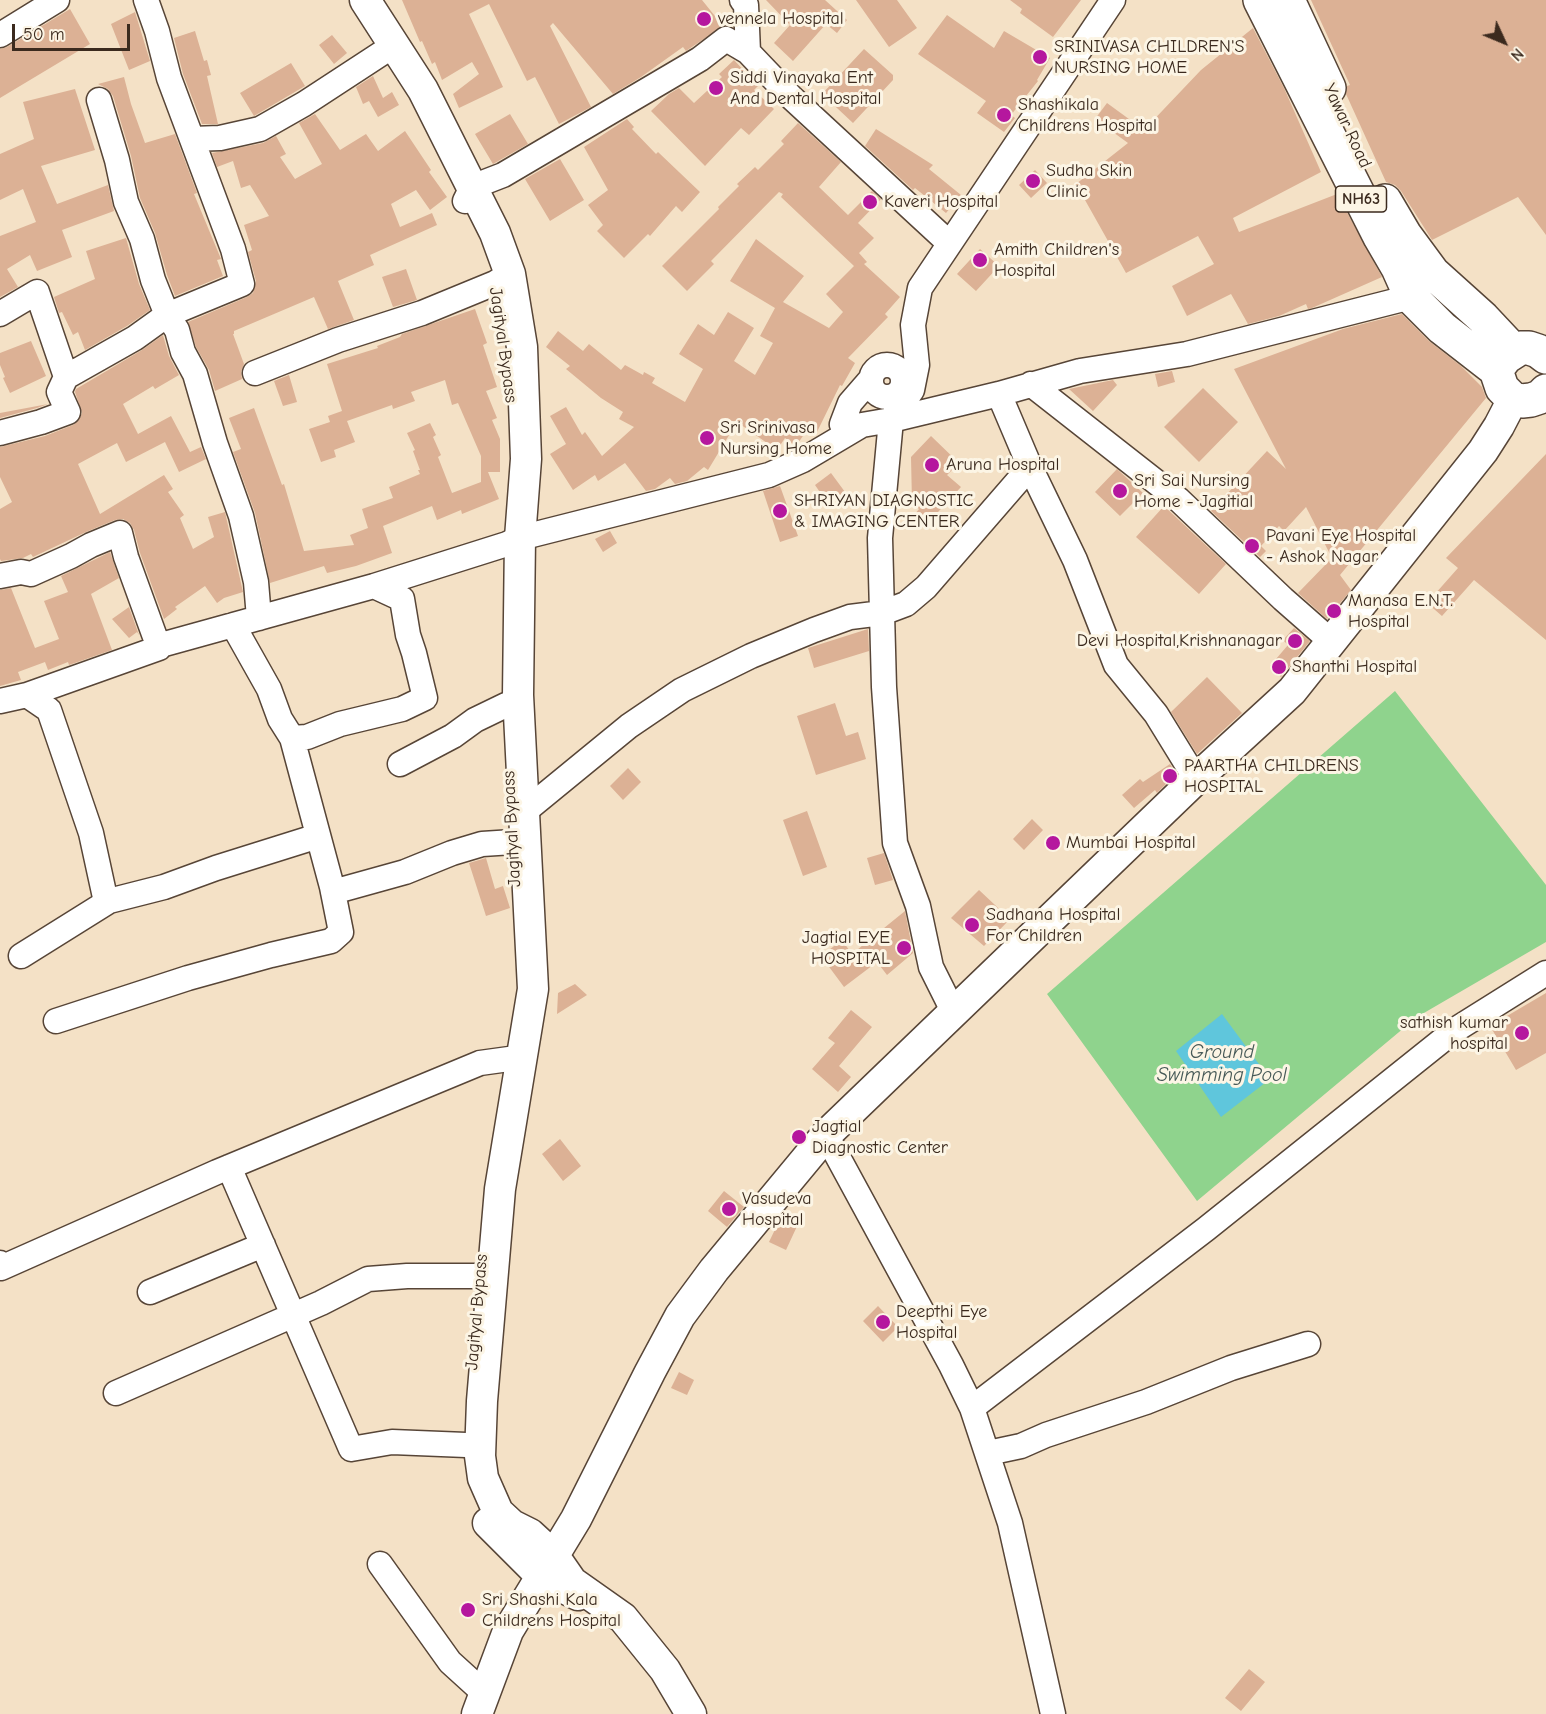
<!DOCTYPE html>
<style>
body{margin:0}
#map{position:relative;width:1546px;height:1714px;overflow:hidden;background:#f4e1c6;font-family:"Comic Neue",sans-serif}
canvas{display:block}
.north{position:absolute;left:1474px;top:12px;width:60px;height:60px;-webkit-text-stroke:4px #fcf5e5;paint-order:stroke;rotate:134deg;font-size:16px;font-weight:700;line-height:24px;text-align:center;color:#3b2a1e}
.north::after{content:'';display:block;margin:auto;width:21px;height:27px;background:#3b2a1e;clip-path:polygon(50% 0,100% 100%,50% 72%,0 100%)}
.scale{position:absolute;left:12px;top:24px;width:118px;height:27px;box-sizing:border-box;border:3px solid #3b2a1e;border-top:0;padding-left:8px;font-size:18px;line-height:21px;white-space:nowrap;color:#3b2a1e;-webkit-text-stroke:4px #fcf5e5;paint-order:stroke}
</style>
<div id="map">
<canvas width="1546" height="1714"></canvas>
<div class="north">N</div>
<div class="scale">50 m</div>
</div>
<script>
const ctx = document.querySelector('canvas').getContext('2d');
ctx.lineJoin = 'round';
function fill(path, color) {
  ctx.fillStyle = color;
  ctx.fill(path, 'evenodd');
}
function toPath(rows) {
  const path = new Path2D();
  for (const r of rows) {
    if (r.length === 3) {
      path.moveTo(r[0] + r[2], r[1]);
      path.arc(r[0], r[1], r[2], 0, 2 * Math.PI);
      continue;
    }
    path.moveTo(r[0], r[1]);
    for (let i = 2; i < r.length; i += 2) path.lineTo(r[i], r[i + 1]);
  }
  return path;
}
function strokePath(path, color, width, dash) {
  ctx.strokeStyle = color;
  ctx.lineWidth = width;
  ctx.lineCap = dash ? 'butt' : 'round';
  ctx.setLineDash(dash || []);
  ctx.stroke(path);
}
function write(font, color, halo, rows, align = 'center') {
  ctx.font = font + ' "Comic Neue",sans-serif';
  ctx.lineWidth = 6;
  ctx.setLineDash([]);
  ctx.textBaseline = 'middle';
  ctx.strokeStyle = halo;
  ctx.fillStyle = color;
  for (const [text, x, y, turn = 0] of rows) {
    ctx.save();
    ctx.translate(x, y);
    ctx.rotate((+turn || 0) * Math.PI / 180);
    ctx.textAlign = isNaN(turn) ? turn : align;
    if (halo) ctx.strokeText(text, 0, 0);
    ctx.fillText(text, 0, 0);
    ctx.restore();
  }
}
fill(toPath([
 [1395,691,1546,885,1546,942,1417,1017,1197,1201,1047,994]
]), '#8fd38d');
fill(toPath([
 [1222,1014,1270,1079,1221,1117,1176,1051]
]), '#5fc6dc');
fill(toPath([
 [402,0,702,0,723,26,686,51,683,47,641,77,613,94,553,23,550,26,591,107,559,124,535,77,527,81,489,4,469,14,503,87,459,108,453,94,479,74,472,62,442,80,435,62,432,64,422,41,420,42],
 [766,0,825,0,847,20,837,33,826,24,793,61,774,43,790,25],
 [856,0,897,0,917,28,889,47],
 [1010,0,1081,0,1053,37,1020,13,1022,9],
 [1311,0,1546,0,1546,235,1518,197,1432,240,1401,191,1395,185,1386,182,1346,94,1347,86,1350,85],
 [70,9,90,44,0,98,0,49,7,47],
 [135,12,150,61,129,70,111,24],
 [947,15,994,48,1004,31,1050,58,1037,80,1038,81,1011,115,1015,118,1004,132,977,113,986,101,918,54],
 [1253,28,1284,88,1321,172,1233,218,1239,232,1337,194,1382,277,1312,308,1308,309,1306,304,1279,316,1248,324,1231,294,1187,316,1172,286,1214,264,1198,236,1126,273,1076,184,1128,143,1095,119,1107,103,1144,130,1201,70],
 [195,31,204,61,207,60,211,75,207,76,218,124,202,124,183,74,174,38],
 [332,35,347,53,334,64,319,45],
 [864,49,893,75,893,80,853,123,822,94],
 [734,60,758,86,754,90,774,109,749,135,741,128,705,166,651,111,669,94,679,88,694,103,722,77,719,74],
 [291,63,305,86,254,116,240,93],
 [373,76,383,98,392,92,399,105,378,117,369,101,363,104,356,87],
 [124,77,131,104,145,143,175,134,197,193,194,194,221,259,217,260,223,276,175,296,167,275,155,233,140,198,131,156,113,96,108,89,98,84],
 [75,89,95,150,41,166,57,204,108,185,114,211,62,230,72,257,37,271,30,255,7,269,18,287,0,297,0,236,36,222,23,189,0,200,0,154,34,139,23,102],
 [315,114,340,150,366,134,378,151,405,131,431,170,429,172,447,197,430,210,416,190,391,204,400,227,432,213,437,225,370,255,374,265,338,281,354,320,328,329,314,297,234,331,234,334,233,334,244,364,241,372,242,379,215,391,209,370,196,347,188,322,247,297,253,293,256,281,248,252,252,250,244,225,269,216,250,185,241,188,233,161,217,167,212,153,263,143,276,136,286,154,280,157,295,179,322,164,299,123],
 [510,114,528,144,493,164,475,134],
 [627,119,634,127,632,129,656,154,658,152,700,192,682,212,676,206,650,236,648,234,624,258,597,231,603,225,588,205,608,190,584,147],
 [798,123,841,162,819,187,848,215,872,191,881,199,858,223,874,238,859,253,867,262,864,264,900,297,885,314,888,317,848,358,855,363,842,386,840,385,816,434,807,430,796,446,785,438,777,450,737,422,708,470,704,467,687,481,675,484,670,478,655,489,646,491,625,463,598,481,595,475,573,490,550,454,566,444,550,416,566,407,582,435,585,432,602,456,634,427,619,419,623,412,601,398,566,369,570,366,546,347,558,331,583,351,589,344,621,370,625,365,643,375,644,372,655,378,652,383,685,402,703,369,679,354,698,324,714,335,728,312,754,328,734,361,755,375,773,343,760,336,775,308,730,281,756,239,804,276,783,302,829,328,843,312,826,294,854,266,781,197,783,194,779,192,711,261,714,264,687,291,662,266,719,209,718,207,739,186,737,184,755,167,758,170,784,144,781,141],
 [876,129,933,165,929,169,961,195,946,213,915,188,913,190,865,146],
 [560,159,584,200,550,221,525,179],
 [1035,170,1047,183,1031,198,1019,185],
 [126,238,139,284,150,310,127,326,85,350,78,332,73,335,62,312,59,313,54,297,95,279,86,251],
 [980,249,999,266,976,291,957,274],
 [406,269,417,300,393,307,382,277],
 [475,309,487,343,483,345,497,387,486,391,497,418,492,420,500,439,500,472,488,472,499,499,462,514,461,510,437,520,432,506,383,526,392,553,356,566,327,573,324,566,270,583,255,513,233,452,241,449,229,418,254,408,282,485,284,484,304,551,354,545,350,535,368,528,362,509,393,498,389,487,420,474,418,470,420,470,413,451,415,450,407,433,430,423,436,435,433,437,441,455,438,457,452,493,481,482,481,456,458,403,452,405,445,380,411,392,415,401,393,409,392,405,347,421,355,442,334,450,336,457,321,462,309,429,330,422,328,416,342,411,327,364,378,348,377,346,400,337,402,334],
 [1402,314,1429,341,1461,366,1482,387,1486,398,1340,575,1351,590,1327,619,1298,593,1332,558,1306,507,1284,531,1279,526,1261,546,1266,551,1260,557,1211,511,1267,451,1286,469,1234,369,1343,329],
 [163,335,169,356,179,375,155,389,153,386,123,404,138,434,171,416,190,452,201,447,206,459,179,472,165,442,126,462,117,443,78,464,100,514,164,475,173,489,168,492,184,515,180,518,193,549,214,537,208,517,225,512,243,592,224,598,217,603,205,586,175,607,177,609,164,619,140,553,134,530,130,523,123,519,115,520,86,532,33,557,31,554,23,558,1,561,0,559,0,509,12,502,0,477,0,447,45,436,73,425,79,420,82,413,75,392,76,389,142,350],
 [31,341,46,376,10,393,3,378,5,377,0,365,0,353],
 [1172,371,1175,382,1158,387,1155,374],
 [289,375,297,402,283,406,274,381],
 [1113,380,1117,385,1093,411,1069,389],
 [1203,388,1238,422,1199,462,1164,427],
 [48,404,37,408,0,418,0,413],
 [931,436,959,463,947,475,961,487,927,524,915,514,919,509,912,503,911,457],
 [1546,454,1546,640,1474,580,1442,616,1427,603,1458,568,1446,558],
 [1117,469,1143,493,1120,516,1095,492],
 [831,473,845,492,828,504,815,485],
 [780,486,798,536,780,542,763,491],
 [1164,506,1226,564,1199,594,1136,537],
 [610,531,617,543,603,552,595,539],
 [110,552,119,578,91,594,112,650,69,665,68,662,48,670,45,662,18,672,21,680,0,686,0,590,11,588,35,648,59,639,44,601,68,592,61,576],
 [129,607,139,635,137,632,129,638,112,619],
 [1294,628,1310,641,1281,677,1270,666,1288,645,1283,640],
 [868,629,869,651,814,668,808,648],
 [1207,677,1242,713,1197,754,1171,712],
 [835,703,846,736,858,732,866,759,816,775,797,716],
 [1170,764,1176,774,1157,793,1155,790,1134,808,1122,795,1140,779,1143,782],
 [628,768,641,782,623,800,610,786],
 [807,811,827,867,803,876,783,820],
 [1032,819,1043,830,1024,850,1013,839],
 [884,853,893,880,875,885,867,858],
 [486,858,495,889,503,886,510,908,486,916,469,863],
 [979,890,1010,919,984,946,951,918],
 [905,911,913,953,887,975,877,962,844,987,821,956,842,940,852,954],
 [575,984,587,995,557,1014,558,993],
 [1546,993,1546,1053,1516,1070,1490,1026],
 [851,1010,872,1027,839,1066,851,1077,838,1092,812,1069,835,1043,828,1038],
 [560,1139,581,1166,563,1181,542,1154],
 [724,1191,744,1207,727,1227,708,1211],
 [782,1215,799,1222,786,1250,769,1242],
 [878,1306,898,1327,883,1342,863,1321],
 [679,1372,694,1380,687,1395,671,1388],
 [1249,1669,1265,1682,1241,1711,1225,1698]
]), '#dcb195');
const minor = toPath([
 [742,0,746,5,748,52],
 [0,35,57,0],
 [99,100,117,160,126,202,142,239,153,280,167,315,177,330,183,352,195,374,215,443,241,516,256,582,259,618],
 [192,139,220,138,260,129,304,104,382,53],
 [465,201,472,187,503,175,700,59,726,39,748,52,792,98,949,243],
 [0,314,37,292,66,377,135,338,167,315,242,284,233,249,169,78,157,31,146,0],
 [887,381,16],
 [255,373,338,340,422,313,495,283,510,274],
 [1031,384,1179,500,1283,599,1332,642],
 [999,394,1030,467,1075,560,1116,665,1156,714,1196,779],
 [850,432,842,424,850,403,870,380],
 [0,433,41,422,68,412,59,392,66,377],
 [0,576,21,572,31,574,71,556,91,545,120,533,126,557,159,648],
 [233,625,269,689,280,719,292,738,307,737,340,724,402,709,425,698,414,653,408,635,402,599,374,586],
 [27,695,49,710,91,833,106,902],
 [0,701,27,695,159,648,161,645,374,586,507,544,520,538,769,475,803,460,862,425,891,420,999,394,1080,371,1187,354,1411,297,1421,286],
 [400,764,453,736,475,720,506,705],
 [524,812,629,726,682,690,751,656,814,630,850,617,882,613,906,604,926,587,1030,467],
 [333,892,405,872,452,853,482,844,513,842],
 [21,956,109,901,164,887,216,868,318,836],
 [953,1011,931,967,918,906,895,843,884,687,880,538,891,420,912,390,917,365,913,325,920,288,1113,0],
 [56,1021,188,978,271,955,331,941,341,932,332,887,292,738],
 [826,1135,951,1365,972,1408,1010,1523,1053,1714],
 [229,1167,351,1449,392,1442,466,1445],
 [0,1263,1,1268,217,1172,480,1063,509,1059],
 [150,1292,263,1245],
 [116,1393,321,1303,368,1279,407,1276,479,1276],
 [972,1408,1206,1229,1455,1030,1546,973],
 [988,1453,1021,1446,1046,1435,1146,1402,1231,1368,1308,1344],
 [380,1564,450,1662,483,1692]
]);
const major = toPath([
 [365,0,423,90,495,233,510,274,522,347,526,459,520,538,518,695,533,989,500,1189,482,1401,480,1456,483,1478,498,1512,512,1525,530,1534,554,1556,572,1582,623,1618,665,1670,691,1714],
 [488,1523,542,1577,578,1595],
 [477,1714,508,1631,576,1519,650,1372,680,1316,714,1270,826,1135,1196,779,1292,691,1483,451,1499,426,1513,399]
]);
const highway = toPath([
 [1260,0,1380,237,1398,268,1411,297,1442,328,1496,370],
 [1288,0,1329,88],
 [1385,201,1405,235,1433,273,1483,318,1514,351],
 [1546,357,1538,351,1529,348,1520,348,1506,357,1496,370,1502,388,1513,399,1522,401,1531,400,1540,397,1546,391]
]);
strokePath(minor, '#574537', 27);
strokePath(major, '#574537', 33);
strokePath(highway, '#574537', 36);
strokePath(minor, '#fff', 24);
strokePath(major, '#fff', 30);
strokePath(highway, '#fff', 33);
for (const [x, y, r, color] of [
 [704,19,8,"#b5179e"],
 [1040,57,8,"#b5179e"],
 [716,88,8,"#b5179e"],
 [1004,115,8,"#b5179e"],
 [1033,181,8,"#b5179e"],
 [870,202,8,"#b5179e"],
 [980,260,8,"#b5179e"],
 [707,438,8,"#b5179e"],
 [932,465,8,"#b5179e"],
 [1120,491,8,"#b5179e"],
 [780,511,8,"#b5179e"],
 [1252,546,8,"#b5179e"],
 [1334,611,8,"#b5179e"],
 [1295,641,8,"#b5179e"],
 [1279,667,8,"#b5179e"],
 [1170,776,8,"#b5179e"],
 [1053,843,8,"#b5179e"],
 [972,925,8,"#b5179e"],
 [904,948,8,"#b5179e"],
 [1522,1033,8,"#b5179e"],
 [799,1137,8,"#b5179e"],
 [729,1209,8,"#b5179e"],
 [883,1322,8,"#b5179e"],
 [468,1610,8,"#b5179e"]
]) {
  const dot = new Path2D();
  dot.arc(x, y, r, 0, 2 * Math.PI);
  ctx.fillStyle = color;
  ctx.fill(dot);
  strokePath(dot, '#fcf5e5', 2);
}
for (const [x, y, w] of [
 [1361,199,51]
]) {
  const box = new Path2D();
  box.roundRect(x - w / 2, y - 13, w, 26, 4.5);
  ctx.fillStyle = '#fcf5e5';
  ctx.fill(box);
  strokePath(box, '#3b2a1e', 1.5);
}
write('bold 16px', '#3b2a1e', null, [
 ["NH63",1361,199]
]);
write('18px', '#3b2a1e', '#fcf5e5', [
 ["vennela Hospital",718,19],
 ["SRINIVASA CHILDREN'S",1054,47],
 ["NURSING HOME",1054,68],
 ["Siddi Vinayaka Ent",730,78],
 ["And Dental Hospital",730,99],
 ["Shashikala",1018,105],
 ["Childrens Hospital",1018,126],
 ["Sudha Skin",1046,171],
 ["Clinic",1046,192],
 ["Kaveri Hospital",884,202],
 ["Amith Children's",994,250],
 ["Hospital",994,271],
 ["Sri Srinivasa",720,428],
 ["Nursing Home",720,449],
 ["Aruna Hospital",946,465],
 ["Sri Sai Nursing",1134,481],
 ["Home - Jagitial",1134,502],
 ["SHRIYAN DIAGNOSTIC",794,501],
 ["& IMAGING CENTER",794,522],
 ["Pavani Eye Hospital",1266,536],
 ["- Ashok Nagar",1266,557],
 ["Manasa E.N.T.",1348,601],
 ["Hospital",1348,622],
 ["Devi Hospital,Krishnanagar",1282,641,"right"],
 ["Shanthi Hospital",1292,667],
 ["PAARTHA CHILDRENS",1184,766],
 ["HOSPITAL",1184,787],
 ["Mumbai Hospital",1066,843],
 ["Sadhana Hospital",986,915],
 ["For Children",986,936],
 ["Jagtial EYE",890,938,"right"],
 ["HOSPITAL",890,959,"right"],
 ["sathish kumar",1508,1023,"right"],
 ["hospital",1508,1044,"right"],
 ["Jagtial",812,1127],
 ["Diagnostic Center",812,1148],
 ["Vasudeva",742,1199],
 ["Hospital",742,1220],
 ["Deepthi Eye",896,1312],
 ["Hospital",896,1333],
 ["Sri Shashi Kala",482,1600],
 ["Childrens Hospital",482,1621]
], 'left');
write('18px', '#3b2a1e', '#fcf5e5', [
 ["Yawar Road",1347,126,65],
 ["Jagityal Bypass",503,345,82],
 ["Jagityal Bypass",512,829,-93],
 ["Jagityal Bypass",477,1312,-85]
]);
write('italic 20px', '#465957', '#fcf5e5', [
 ["Ground",1222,1052],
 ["Swimming Pool",1222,1075]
]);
</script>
